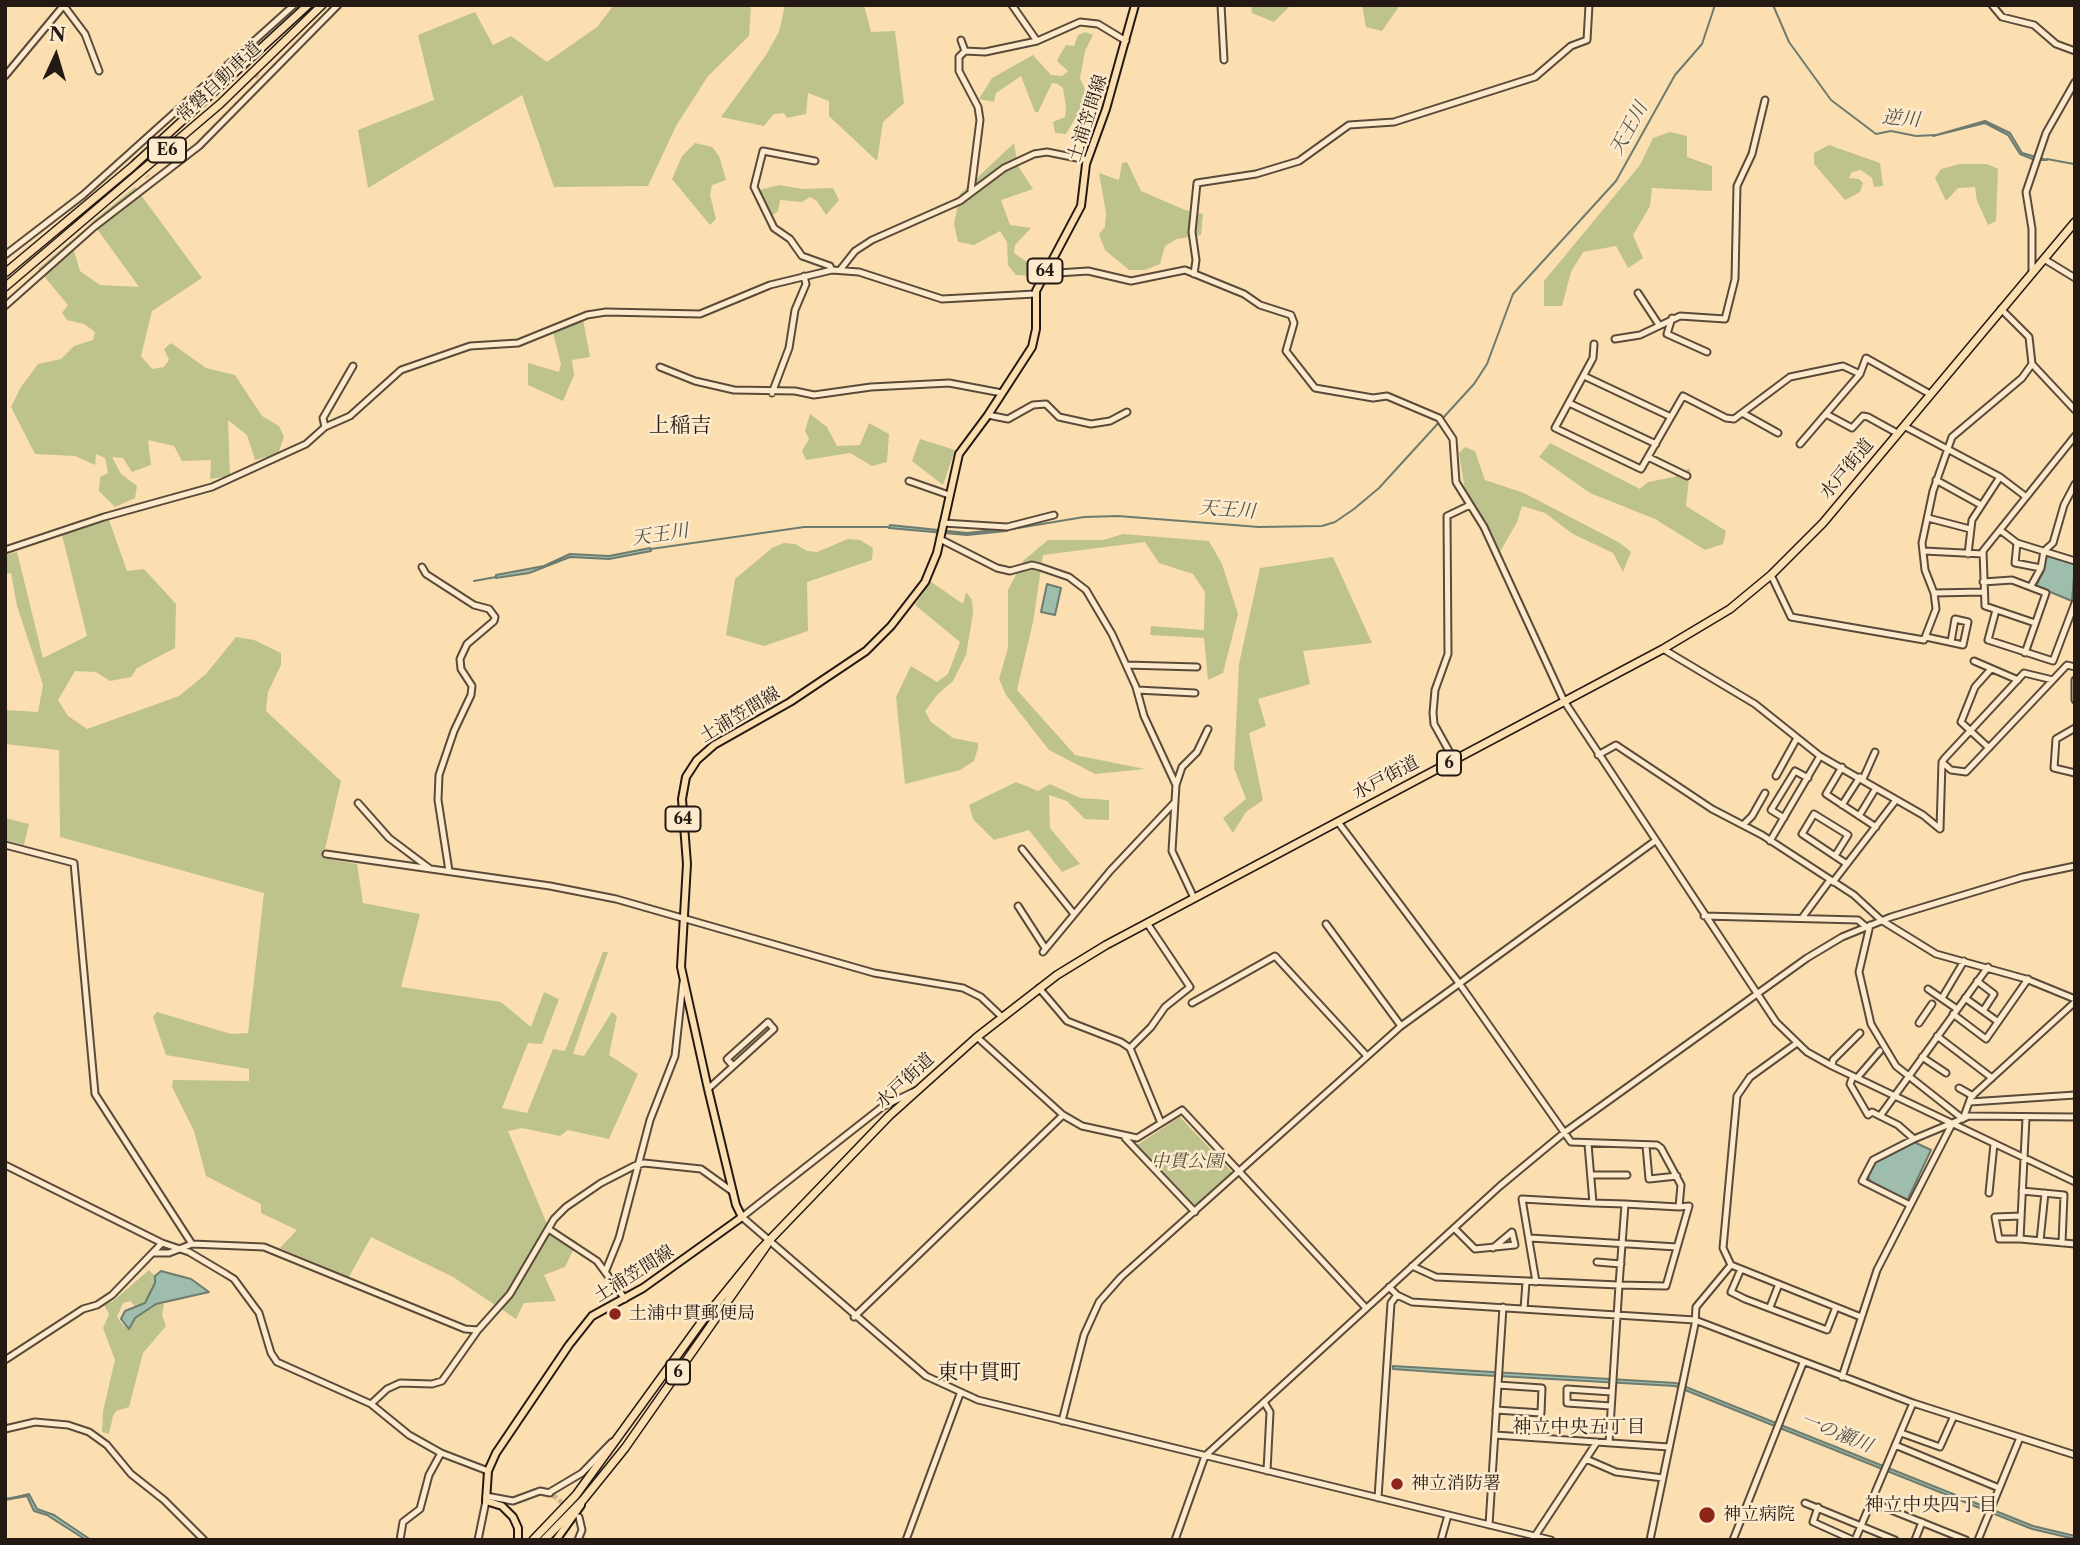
<!DOCTYPE html>
<meta charset="utf-8">
<style>
body{margin:0}
#map{position:relative;width:2080px;height:1545px;overflow:hidden;background:#fcdfb1;font-family:"Libre Caslon Text",serif}
canvas{display:block}
.frame{position:absolute;inset:0;border:7px solid #241913;pointer-events:none}
.north{position:absolute;left:21px;top:21px;width:70px;height:70px;-webkit-text-stroke:5px #fdeacc;paint-order:stroke;rotate:4deg;font-size:19px;font-weight:700;line-height:28px;text-align:center;color:#241913}
.north::after{content:'';display:block;margin:auto;width:24px;height:32px;background:#241913;clip-path:polygon(50% 0,100% 100%,50% 72%,0 100%)}
</style>
<div id="map">
<canvas width="2080" height="1545"></canvas>
<div class="frame"></div>
<div class="north">N</div>
</div>
<script>
const ctx = document.querySelector('canvas').getContext('2d');
ctx.lineJoin = 'round';
function fill(path, color) {
  ctx.fillStyle = color;
  ctx.fill(path, 'evenodd');
}
function toPath(rows) {
  const path = new Path2D();
  for (const r of rows) {
    path.moveTo(r[0], r[1]);
    for (let i = 2; i < r.length; i += 2) path.lineTo(r[i], r[i + 1]);
  }
  return path;
}
function strokePath(path, color, width, dash) {
  ctx.strokeStyle = color;
  ctx.lineWidth = width;
  ctx.lineCap = dash ? 'butt' : 'round';
  ctx.setLineDash(dash || []);
  ctx.stroke(path);
}
function write(font, color, halo, rows, align = 'center') {
  ctx.font = font + ' "Libre Caslon Text","Noto Serif JP",serif';
  ctx.lineWidth = 5;
  ctx.setLineDash([]);
  ctx.textBaseline = 'middle';
  ctx.strokeStyle = halo;
  ctx.fillStyle = color;
  for (const [text, x, y, turn = 0] of rows) {
    ctx.save();
    ctx.translate(x, y);
    ctx.rotate((+turn || 0) * Math.PI / 180);
    ctx.textAlign = isNaN(turn) ? turn : align;
    if (halo) ctx.strokeText(text, 0, 0);
    ctx.fillText(text, 0, 0);
    ctx.restore();
  }
}
fill(toPath([
 [614,5,751,5,749,36,708,76,676,126,648,186,554,187,522,95,368,188,358,130,434,100,418,35,475,12,493,45,511,36,547,62,597,27],
 [785,5,864,5,871,32,895,31,904,103,883,122,877,161,829,116,829,101,808,93,806,114,787,118,784,113,774,114,764,126,721,117,766,55,779,32],
 [1251,5,1281,7,1291,5,1274,22,1252,13],
 [1362,5,1400,5,1382,31,1366,27],
 [1085,32,1093,35,1085,51,1080,78,1088,97,1066,134,1055,133,1053,122,1065,117,1066,108,1063,88,1058,84,1052,83,1038,112,1035,112,1021,76,996,93,994,102,979,99,992,78,1033,55,1051,75,1062,76,1068,71,1057,61,1060,55,1066,45,1074,46,1078,35],
 [1670,132,1687,136,1687,157,1712,166,1712,191,1652,188,1650,206,1633,235,1643,258,1628,268,1616,246,1583,252,1571,272,1562,306,1544,306,1544,281,1640,165,1653,138],
 [695,143,712,147,719,156,726,180,712,185,710,195,716,219,710,225,672,179,682,156],
 [1014,143,1018,166,1033,189,1001,200,1010,225,1031,228,1015,245,1014,253,1030,264,1033,276,1016,275,1008,265,1007,242,1000,231,974,245,958,242,954,224,960,194],
 [1829,145,1880,163,1883,186,1874,187,1872,178,1861,170,1852,172,1849,178,1859,179,1863,183,1860,192,1845,200,1814,164,1814,153],
 [1127,162,1141,191,1185,210,1203,214,1201,235,1177,239,1165,246,1160,264,1145,270,1129,270,1105,250,1099,234,1105,227,1106,213,1099,173,1119,180,1122,163],
 [1960,164,1987,164,1998,169,1996,221,1988,225,1977,201,1975,187,1958,188,1946,201,1935,178,1941,169],
 [779,185,803,189,833,188,839,200,826,215,817,201,810,197,802,202,780,200,778,211,768,219,752,192],
 [135,187,202,278,152,311,141,356,152,369,164,367,169,360,164,349,171,343,206,368,235,375,262,416,279,426,284,437,278,454,255,460,247,435,228,420,230,476,210,479,211,460,182,461,174,446,148,440,151,465,132,472,123,458,112,457,121,474,137,486,135,498,115,507,99,491,100,477,108,473,105,458,96,454,95,465,75,456,35,454,11,407,21,387,38,364,61,359,74,346,93,340,95,332,84,324,67,320,62,313,68,305,38,269,71,241,80,271,100,285,139,287,92,222],
 [583,319,590,357,572,360,574,375,563,401,528,385,528,363,559,372,561,364,552,329],
 [810,414,827,427,837,446,860,445,869,423,889,434,887,462,872,466,850,453,806,460,802,451,809,439,805,431],
 [920,439,955,450,943,485,912,461],
 [1550,443,1640,489,1648,482,1674,477,1690,468,1686,506,1726,531,1723,544,1705,550,1655,519,1590,493,1539,457],
 [1465,447,1475,451,1485,480,1524,493,1620,543,1631,552,1623,572,1613,553,1573,534,1545,513,1522,506,1517,522,1500,552,1480,513,1465,491,1459,453],
 [109,520,127,571,144,569,176,604,175,648,137,668,131,677,110,681,96,672,75,671,58,700,68,716,87,729,179,696,206,674,236,637,254,640,281,653,281,665,268,692,266,711,341,781,323,858,357,864,363,903,420,914,401,987,501,1002,531,1027,544,992,559,999,542,1044,528,1043,502,1108,527,1113,553,1049,565,1051,603,952,608,952,573,1054,584,1056,612,1012,617,1016,609,1055,638,1074,609,1139,568,1130,560,1136,522,1128,508,1131,547,1224,577,1242,565,1267,544,1275,556,1301,524,1303,516,1319,453,1277,371,1237,349,1277,280,1248,297,1230,261,1213,261,1204,206,1176,194,1131,172,1087,173,1080,249,1081,249,1069,166,1055,153,1017,157,1012,231,1034,248,1033,264,893,60,837,59,750,5,744,5,710,38,712,43,685,17,606,11,573,5,574,5,555,17,552,43,658,87,636,62,535],
 [1123,534,1209,541,1222,564,1238,614,1223,673,1208,680,1204,638,1150,635,1151,626,1204,630,1205,592,1193,574,1159,563,1145,542,1043,555,1033,622,1017,690,1075,755,1145,769,1095,774,1049,750,1006,695,999,679,1008,648,1008,590,1023,561,1048,540,1103,540],
 [848,539,860,540,873,548,872,560,807,582,808,631,764,646,726,635,735,579,772,548,784,543,795,544,807,551,817,552],
 [1333,557,1372,643,1303,651,1310,684,1258,699,1266,726,1249,733,1263,800,1246,812,1233,833,1223,818,1246,799,1234,768,1239,664,1260,568],
 [930,581,963,604,966,592,972,600,973,613,966,655,953,681,938,694,925,711,931,722,953,738,978,743,978,748,974,761,960,770,905,784,896,697,911,666,937,682,948,674,960,642,915,605],
 [1016,782,1038,791,1050,784,1080,798,1109,800,1109,820,1085,819,1067,801,1049,795,1050,828,1080,864,1062,872,1029,830,994,840,973,819,969,805],
 [5,818,29,824,24,845,5,840],
 [1180,1117,1232,1172,1238,1171,1194,1208,1137,1145],
 [149,1270,155,1276,155,1283,145,1303,135,1306,130,1301,123,1303,117,1317,124,1326,156,1304,164,1304,162,1315,166,1326,143,1353,129,1407,116,1411,113,1416,109,1434,102,1432,103,1411,115,1360,103,1328,109,1314,104,1305,113,1301]
]), '#bec28d');
const water = toPath([
 [1985,121,2010,133,2022,153,2047,160,2035,160,2020,154,2008,135,1985,123,1933,136,1985,121],
 [890,525,967,533,1012,528,1006,531,967,535,889,528,890,525],
 [650,548,651,551,609,559,570,557,529,573,496,578,496,575,544,566,570,554,609,556,650,548],
 [2046,554,2075,563,2072,601,2036,586,2044,570,2046,554],
 [1047,584,1061,588,1055,615,1041,612,1047,584],
 [1914,1142,1931,1150,1907,1201,1871,1182,1868,1177,1876,1161,1914,1142],
 [161,1271,191,1279,209,1292,156,1304,135,1318,129,1329,121,1319,125,1311,145,1303,155,1283,155,1276,161,1271],
 [1393,1366,1676,1383,2033,1526,2075,1536,2075,1539,2032,1529,1675,1386,1462,1374,1393,1369,1393,1366],
 [29,1494,37,1509,54,1515,91,1540,86,1540,47,1515,34,1511,27,1496,5,1500,29,1494]
]);
fill(water, '#9fbdac');
strokePath(water, '#6e7b6f', 2);
strokePath(toPath([
 [1773,5,1789,42,1831,100,1876,134,1891,131,1916,136,1936,135],
 [2047,159,2074,164],
 [1012,529,1084,517,1118,516,1259,527,1322,526,1335,522,1354,509,1379,488,1474,384,1487,364,1513,294,1616,181,1675,75,1702,44,1715,5],
 [651,549,804,527,889,527],
 [474,581,496,577],
 [5,1499,28,1495]
]), '#6e7b6f', 2);
strokePath(toPath([
 [238,61,258,77],
 [133,158,148,177],
 [553,1495,574,1513]
]), '#d1b791', 5, [5, 2.5]);
const minor = toPath([
 [1012,5,1037,41],
 [1221,5,1224,60],
 [1992,5,2002,17,2034,25,2056,44,2075,51],
 [64,6,85,34,99,71],
 [961,40,965,51],
 [965,51,985,52,1037,41,1080,22,1098,24,1126,41],
 [965,51,959,57,959,71,978,107,980,120,971,191],
 [5,76,64,5],
 [815,161,763,151,754,187,774,228,790,239,802,256,830,266,832,270],
 [5,255,83,195,294,5],
 [2044,259,2075,278],
 [840,270,855,251,872,240,960,201,1004,168,1034,154,1047,152,1087,160],
 [1043,274,1088,271,1131,281,1185,270,1244,294,1260,305,1291,315,1294,323,1286,351,1315,388,1373,398,1387,396,1439,418,1453,439,1456,482,1484,527,1564,701,1776,1022,1807,1052,1832,1066,2075,1182],
 [1194,274,1196,260,1192,232,1197,183,1256,174,1299,161,1349,125,1394,122,1535,77,1571,46,1587,40,1589,5],
 [2032,274,2032,229,2026,192,2046,133,2075,82],
 [1638,293,1659,325],
 [5,306,94,227,199,146,338,5],
 [2001,309,2029,337,2032,364,2075,410],
 [1672,318,1667,334,1707,352],
 [1615,339,1640,335,1680,316,1725,319,1735,279,1737,186,1752,154,1765,100],
 [1594,344,1593,358,1555,428,1641,469,1683,396,1726,418,1734,419,1790,377,1843,366,1860,374],
 [660,367,695,381,734,390,795,391,814,395,871,387,949,383,1002,393],
 [1584,376,1671,417],
 [772,393,789,348,795,310,806,284,804,276],
 [1569,403,1656,444],
 [1744,414,1778,433],
 [1826,414,1852,428,1863,416,1868,417,1897,433],
 [988,415,1008,419,1033,405,1046,404,1059,417,1091,424,1110,421,1127,412],
 [1904,426,2000,477,2025,496],
 [325,427,323,418,353,366],
 [1800,444,1860,374,1866,358,1930,394],
 [1648,457,1687,476],
 [1936,480,1981,505],
 [909,481,949,495],
 [1928,518,1970,529],
 [943,523,1007,527,1054,515],
 [2000,530,2017,543,2075,561],
 [940,539,997,568,1010,571,1032,565,1040,567,1069,577,1086,590,1112,634,1136,687,1144,716,1176,785,1172,851,1194,898],
 [2017,543,2015,563,2041,568],
 [5,550,104,517,212,487,306,444,325,427,350,416,401,370,470,346,518,343,587,315,606,312,700,314,770,285,832,270,859,272,942,299,1035,294],
 [1924,551,1983,554],
 [1968,554,1972,520,2000,477],
 [422,567,426,574,474,605,489,609,495,617,494,621,467,644,460,659,461,669,472,686,471,695,454,731,439,775,438,800,449,871],
 [1771,575,1791,617,1924,640,1936,609,1934,593,1925,570,1922,543,1933,491,1952,437,2022,378,2032,364],
 [1983,582,2012,580,2046,593,2025,653],
 [2031,586,2041,568,2044,551,2053,543,2064,505,2075,484],
 [1934,593,1984,592],
 [1996,610,1988,640,2053,661,2075,603],
 [2035,623,1985,606,1983,551,2075,436],
 [1926,637,1963,645,1968,622,1955,619,1951,642],
 [1663,649,1755,704,1820,756,1923,815,1940,829,1942,762,1945,758,2024,673,2053,680],
 [1974,661,2018,680],
 [1126,665,1197,667],
 [2075,680,2075,700],
 [1137,690,1195,693],
 [2075,728,2056,739,2054,768,2075,773],
 [1989,748,1961,722,1975,687,1991,669],
 [1598,755,1616,745,1712,809,1762,835,1854,895,1881,920,1936,954,2026,979,2075,999],
 [1454,760,1434,724,1433,713,1435,690,1448,654,1447,516,1470,505],
 [1942,762,1951,770,1966,772,2067,665,2075,667],
 [1842,767,1826,794,1876,827],
 [1776,776,1797,738],
 [1863,779,1875,752],
 [1176,785,1182,767,1197,752,1208,729],
 [358,803,389,838,429,868],
 [1842,805,1860,777],
 [1859,816,1876,788],
 [1784,818,1771,810,1795,771,1808,778],
 [1338,822,1459,983,1571,1142,1657,1145,1661,1148,1681,1185,1679,1207,1625,1204],
 [1743,825,1752,816,1765,793],
 [1770,841,1820,756],
 [5,845,74,863,95,1094,192,1244],
 [1022,849,1074,914],
 [326,854,550,886,616,899,874,973,963,988,981,997,1002,1017],
 [1835,856,1848,835,1814,814,1802,834,1847,864],
 [1833,882,1896,800],
 [1018,906,1045,948],
 [1704,916,1858,920,1865,926],
 [1802,918,1830,880],
 [1326,924,1401,1026],
 [1870,925,1859,972,1871,1024,1896,1066,1963,1119],
 [1043,952,1110,871,1174,803],
 [1977,981,1994,994,1983,1011],
 [1039,988,1067,1021,1121,1042,1130,1048,1161,1123],
 [1928,989,1957,1009],
 [1942,998,1964,961],
 [1965,998,1997,1021],
 [1192,1003,1275,956,1367,1056],
 [1953,1014,1986,1039,2028,979],
 [1919,1023,1932,1004],
 [1937,1036,1992,1078],
 [977,1037,1063,1115,1082,1126,1137,1138,1182,1110,1366,1308],
 [1797,1043,1750,1077,1737,1096,1723,1248,1731,1265,1861,1317],
 [1130,1048,1151,1027,1165,1007,1190,987,1147,923],
 [1922,1057,1946,1073],
 [1832,1066,1833,1060,1860,1033],
 [1853,1076,1850,1084,1868,1115,1872,1112,1898,1125,1914,1139,1969,1116,2075,1117],
 [1857,1078,1880,1051],
 [1959,1088,1973,1096],
 [708,1089,774,1029,768,1022,727,1059,733,1066],
 [917,1090,882,1107,742,1217,926,1376,978,1400,1551,1540],
 [1970,1102,2075,1095],
 [1880,1116,1988,967],
 [2026,1118,2020,1239,2075,1244],
 [1963,1119,1971,1097,2075,1002],
 [1125,1138,1195,1212],
 [1588,1144,1593,1203,1625,1204,1619,1285,1666,1286,1689,1206,1679,1207],
 [1646,1146,1649,1179,1677,1176],
 [5,1165,162,1243,189,1252,226,1274,234,1279,259,1313,271,1353,277,1362,371,1404,409,1435,441,1453,488,1471],
 [1591,1175,1627,1175],
 [2022,1191,2064,1195,2062,1243],
 [1989,1193,1994,1144],
 [1910,1205,1862,1181,1873,1160,1914,1139],
 [1454,1228,1475,1249,1515,1245,1512,1232,1493,1248],
 [550,1230,597,1261,625,1299],
 [1530,1238,1677,1247],
 [2020,1239,1999,1239,1995,1217,2021,1216],
 [2040,1241,2045,1193],
 [154,1253,169,1253,192,1244,264,1247,465,1329,478,1330],
 [1597,1262,1621,1264],
 [1412,1266,1436,1277,1619,1285,1609,1443],
 [1741,1269,1731,1292,1745,1299,1827,1330,1836,1307],
 [606,1270,619,1238,650,1120,675,1056,683,982],
 [1536,1282,1522,1199,1593,1203],
 [1389,1287,1397,1295,1412,1302,1695,1320,1913,1403,2075,1455],
 [1770,1307,1779,1284],
 [1524,1309,1526,1282],
 [854,1317,1063,1115],
 [5,1360,83,1309,97,1305,112,1295,162,1243],
 [1842,1377,1877,1270,1952,1124],
 [1264,1402,1270,1412,1267,1471],
 [371,1404,387,1389,400,1383,432,1384,442,1381,478,1330,510,1294,554,1219,566,1207,601,1183,634,1166,644,1163,701,1169,733,1192],
 [1611,1406,1567,1403,1567,1389,1612,1392],
 [1496,1410,1541,1413,1542,1388,1498,1385],
 [1062,1421,1084,1335,1099,1302,1121,1277,1401,1026,1655,841],
 [5,1429,35,1422,68,1425,89,1432,107,1445,131,1474,164,1500,204,1540],
 [1901,1433,1940,1447,1953,1418],
 [1495,1435,1669,1447],
 [1895,1445,1999,1488],
 [1586,1459,1616,1472,1663,1478],
 [550,1492,582,1473,612,1442],
 [486,1496,513,1501,540,1491,550,1493],
 [1378,1498,1391,1303,1397,1295],
 [1871,1502,1966,1540],
 [1805,1503,1895,1540],
 [1818,1507,1813,1522,1853,1540],
 [1489,1525,1503,1307],
 [1535,1536,1597,1442],
 [400,1540,403,1522,420,1509,429,1475,441,1453],
 [478,1540,486,1501],
 [578,1540,582,1530,579,1517],
 [906,1540,960,1394],
 [1175,1540,1205,1456,1500,1186,1565,1132,1807,958,1842,937,1891,917,2023,877,2075,866],
 [1441,1540,1448,1515],
 [1650,1540,1695,1324,1696,1307,1731,1265],
 [1733,1540,1803,1363],
 [1855,1540,1913,1403],
 [1915,1540,1922,1522],
 [1978,1540,2019,1440]
]);
const major = toPath([
 [518,1540,518,1528,513,1517,502,1506,486,1501,488,1471,496,1453,569,1345,592,1316,643,1288,742,1217,736,1205,708,1089,681,967,687,864,682,799,686,777,697,760,714,745,790,702,866,651,891,626,925,582,937,553,959,454,988,415,1032,347,1036,329,1036,291,1081,206,1086,164,1106,109,1135,5],
 [556,1540,581,1505]
]);
const highway = toPath([
 [5,273,133,166,308,5],
 [5,287,220,104,322,5],
 [533,1540,576,1495,703,1320,759,1251,889,1116,977,1037,1057,975,1106,945,1663,649,1730,609,1771,575,1823,523,2075,222],
 [544,1540,583,1500,625,1448,767,1245]
]);
strokePath(minor, '#5a4a3a', 9);
strokePath(major, '#241913', 10);
strokePath(highway, '#241913', 10);
strokePath(minor, '#fdeacc', 5);
strokePath(major, '#fcdfb1', 6);
strokePath(highway, '#fcdfb1', 7);
for (const [x, y, r, color] of [
 [615,1314,7,"#8f2418"],
 [1397,1484,7,"#8f2418"],
 [1707,1515,9,"#8f2418"]
]) {
  const dot = new Path2D();
  dot.arc(x, y, r, 0, 2 * Math.PI);
  ctx.fillStyle = color;
  ctx.fill(dot);
  strokePath(dot, '#fdeacc', 2.5);
}
for (const [x, y, w] of [
 [167,150,38],
 [1045,271,35],
 [1449,763,24],
 [683,819,35],
 [678,1372,24]
]) {
  const box = new Path2D();
  box.roundRect(x - w / 2, y - 12.5, w, 25, 5);
  ctx.fillStyle = '#fdeacc';
  ctx.fill(box);
  strokePath(box, '#241913', 2);
}
write('bold 16px', '#241913', null, [
 ["E6",167,150],
 ["64",1045,271],
 ["6",1449,763],
 ["64",683,819],
 ["6",678,1372]
]);
write('18px', '#241913', '#fdeacc', [
 ["常磐自動車道",219,82,-43],
 ["土浦笠間線",1088,118,-72],
 ["水戸街道",1847,469,-50],
 ["土浦笠間線",740,715,-31],
 ["水戸街道",1386,778,-28],
 ["水戸街道",905,1081,-43],
 ["土浦笠間線",634,1274,-32]
]);
write('italic 18px', '#524c38', '#fdeacc', [
 ["中貫公園",1187,1162]
]);
write('18px', '#241913', '#fdeacc', [
 ["土浦中貫郵便局",629,1314],
 ["神立消防署",1411,1484],
 ["神立病院",1723,1515]
], 'left');
write('italic 19px', '#4f5249', '#fdeacc', [
 ["逆川",1901,119,5],
 ["天王川",1629,129,-61],
 ["天王川",1227,510,4],
 ["天王川",660,535,-8],
 ["一の瀬川",1836,1433,22]
]);
write('19px', '#241913', '#fdeacc', [
 ["神立中央五丁目",1579,1428],
 ["神立中央四丁目",1931,1506]
]);
write('21px', '#241913', '#fdeacc', [
 ["上稲吉",680,426],
 ["東中貫町",979,1373]
]);
</script>
